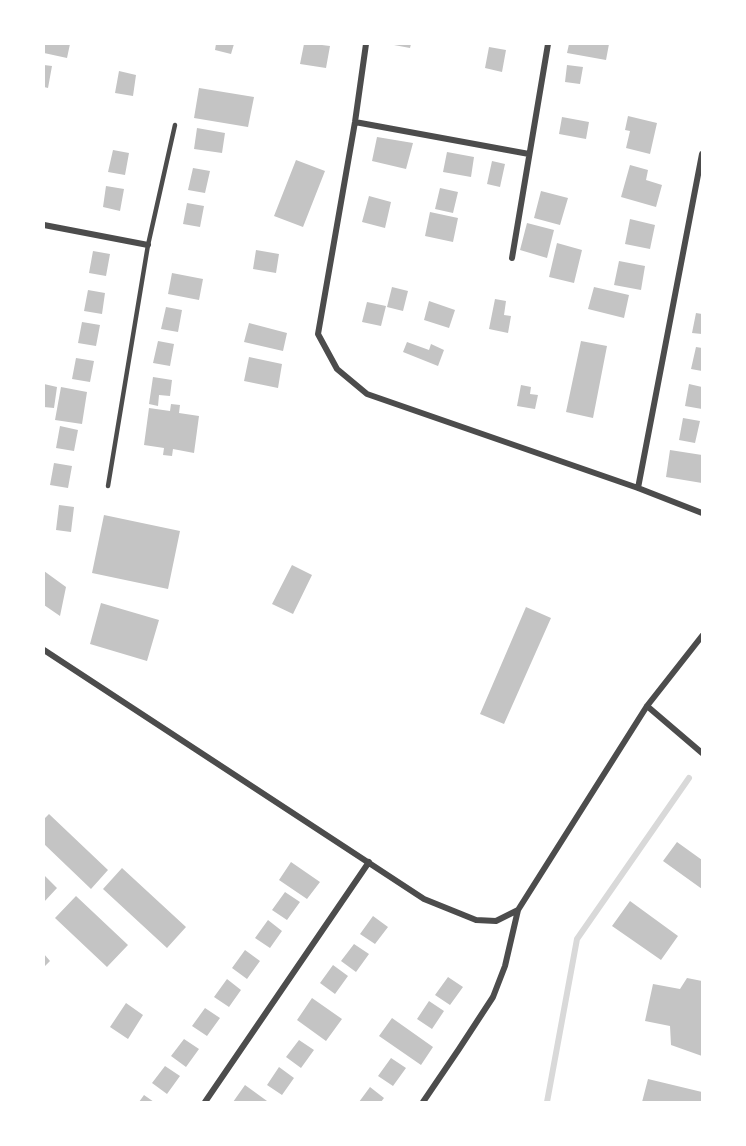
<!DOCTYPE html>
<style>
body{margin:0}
#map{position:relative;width:746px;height:1146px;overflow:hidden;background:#fff;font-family:"IBM Plex Sans",sans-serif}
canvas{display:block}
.frame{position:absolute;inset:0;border:45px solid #fff;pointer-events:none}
</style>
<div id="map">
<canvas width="746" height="1146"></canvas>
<div class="frame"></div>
</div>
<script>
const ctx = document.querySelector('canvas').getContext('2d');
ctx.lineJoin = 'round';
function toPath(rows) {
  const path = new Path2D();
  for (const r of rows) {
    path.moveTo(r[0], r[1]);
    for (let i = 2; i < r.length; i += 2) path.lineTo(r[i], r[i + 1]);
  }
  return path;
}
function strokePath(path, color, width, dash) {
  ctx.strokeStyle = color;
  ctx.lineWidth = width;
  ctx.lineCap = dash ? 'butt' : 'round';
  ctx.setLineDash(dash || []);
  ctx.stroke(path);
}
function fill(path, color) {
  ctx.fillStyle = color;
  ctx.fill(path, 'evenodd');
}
strokePath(toPath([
 [547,1102,577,939,689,778]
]), '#d9d9d9', 6);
fill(toPath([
 [44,44,70,44,67,58,44,53],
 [216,44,234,44,231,54,215,50],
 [304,44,314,44,330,46,326,68,300,64],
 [394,44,411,44,410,48,394,45],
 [569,44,609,44,606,60,567,53],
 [489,47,506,50,502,72,485,68],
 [44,65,52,66,48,88,44,87],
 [567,65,583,67,580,84,565,82],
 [119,71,136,75,133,96,115,93],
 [199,88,254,97,248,127,194,118],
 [628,116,657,123,650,154,626,148,630,131,625,130],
 [562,117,589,122,586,139,559,134],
 [197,128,225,133,222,153,194,149],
 [377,137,413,143,406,169,372,161],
 [113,150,129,153,125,175,108,172],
 [447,152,474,157,471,177,443,172],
 [296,160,325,171,303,227,274,216],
 [492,161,505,164,500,187,487,184],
 [630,165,648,170,646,180,662,185,656,207,621,197],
 [193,168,210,171,205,193,188,190],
 [106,186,124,189,120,211,103,207],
 [440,188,458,192,453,213,435,209],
 [541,191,568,198,560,225,534,218],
 [369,196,391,202,385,228,362,222],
 [187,203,204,206,200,227,183,224],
 [430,212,458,218,453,242,425,236],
 [630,219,655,225,650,249,625,244],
 [527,223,554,230,547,258,520,250],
 [557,243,582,250,574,283,549,277],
 [256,250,279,254,276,273,253,269],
 [93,251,110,254,106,276,89,273],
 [619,261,645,266,641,290,614,285],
 [172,273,203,279,199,300,168,294],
 [392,287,408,291,403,311,387,307],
 [594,287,629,295,624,318,588,309],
 [88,290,105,293,102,314,84,311],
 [495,299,506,301,504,315,511,316,508,333,489,329],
 [429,301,455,310,449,328,424,320],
 [367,302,386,306,381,326,362,322],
 [166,307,182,310,178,332,161,329],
 [696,313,702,314,702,334,692,333],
 [82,322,100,325,96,346,78,343],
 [249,323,287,333,283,351,244,342],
 [158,341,174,344,170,366,153,363],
 [581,341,607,346,593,418,566,412],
 [407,342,429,350,431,344,444,350,438,366,403,352],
 [696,347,702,348,702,371,691,369],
 [249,357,282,364,278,388,244,381],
 [76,358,94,361,90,382,72,379],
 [153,377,172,380,170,396,159,395,158,406,149,404],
 [44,384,57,387,54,408,44,407],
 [689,384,702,387,702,409,685,406],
 [521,385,531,387,530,394,538,395,535,409,517,406],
 [61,387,87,392,82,424,55,420],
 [171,404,180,405,179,413,199,416,194,453,173,449,172,456,163,455,164,448,144,445,149,408,170,411],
 [683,418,700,421,695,443,679,440],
 [60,426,78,430,74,451,56,448],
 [670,450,702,455,702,483,666,477],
 [54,463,72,466,68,488,50,485],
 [59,505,74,507,71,532,56,530],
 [104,515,180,531,168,589,92,573],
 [292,565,312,575,293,614,272,604],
 [44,571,66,587,60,616,44,605],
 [101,603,159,620,147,661,90,644],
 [526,607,551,618,504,724,480,714],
 [49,814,108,870,91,889,44,844,44,819],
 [677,842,702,860,702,889,663,861],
 [291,862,320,882,307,899,279,880],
 [122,868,186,927,167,948,103,889],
 [44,875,57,888,44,902],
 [285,892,300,902,287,920,272,910],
 [76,896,128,945,107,967,55,918],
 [630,901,678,936,661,960,612,926],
 [373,916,388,927,375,944,360,934],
 [268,920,282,931,270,948,255,938],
 [354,944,369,954,356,972,341,961],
 [245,950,260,961,247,979,232,968],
 [44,954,50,961,44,967],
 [333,965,348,976,335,994,320,983],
 [448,977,463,987,450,1005,435,995],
 [687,978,702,981,702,1056,671,1045,670,1026,645,1021,653,984,680,989],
 [227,979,241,990,229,1007,214,997],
 [312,998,342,1019,326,1041,297,1020],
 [429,1001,444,1011,432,1029,417,1019],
 [126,1003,143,1015,128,1039,110,1027],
 [205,1008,220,1018,207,1036,192,1026],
 [392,1018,433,1047,421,1065,379,1036],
 [184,1039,199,1049,186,1067,171,1056],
 [299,1040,314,1050,301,1068,286,1057],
 [391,1058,406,1068,393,1086,378,1076],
 [165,1066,180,1076,167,1094,152,1083],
 [279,1067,294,1078,282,1095,267,1085],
 [648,1079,702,1092,702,1102,642,1102],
 [245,1085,267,1101,266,1102,233,1102],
 [370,1087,384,1098,381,1102,359,1102],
 [144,1095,154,1102,139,1102]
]), '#c4c4c4');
strokePath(toPath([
 [108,486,148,245,175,125]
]), '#4c4c4c', 4.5);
strokePath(toPath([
 [366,44,355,122,318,334,337,369,367,394,638,488,702,513],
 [355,122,529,154],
 [44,225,148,245],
 [512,258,548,44],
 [638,488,702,154],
 [44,650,424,899,476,920,496,921,518,910],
 [647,706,702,753],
 [205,1102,369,862],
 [423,1102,459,1049,493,997,505,966,518,910,647,706,702,636]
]), '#4c4c4c', 6);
</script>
